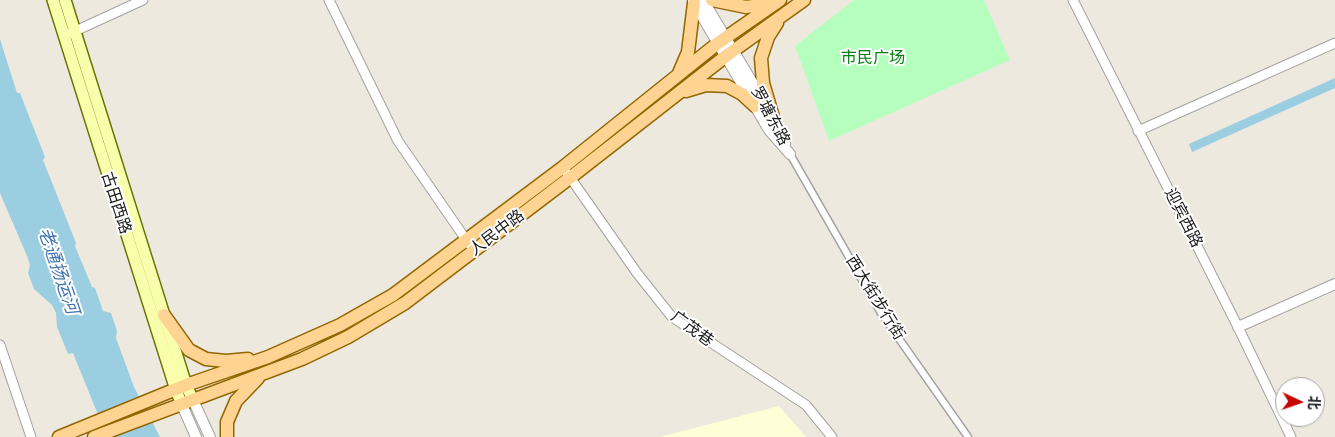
<!DOCTYPE html>
<meta charset="utf-8">
<style>
body{margin:0}
#map{position:relative;width:1335px;height:437px;overflow:hidden;background:#eee9df;font-family:"Noto Sans","Noto Sans SC",sans-serif}
canvas{display:block}
.north{position:absolute;left:1275px;top:377px;width:50px;height:50px;box-sizing:border-box;background:#fff;border:1px solid #a4a4a4;border-radius:50%;rotate:93deg;font-size:14px;font-weight:700;line-height:20px;text-align:center;color:#1b1b1b}
.north::after{content:'';display:block;margin:auto;width:18px;height:22px;background:#c60600;clip-path:polygon(50% 0,100% 100%,50% 72%,0 100%)}
</style>
<div id="map">
<canvas width="1335" height="437"></canvas>
<div class="north">北</div>
</div>
<script>
const ctx = document.querySelector('canvas').getContext('2d');
ctx.lineJoin = 'round';
function fill(path, color) {
  ctx.fillStyle = color;
  ctx.fill(path, 'evenodd');
}
function toPath(rows) {
  const path = new Path2D();
  for (const r of rows) {
    path.moveTo(r[0], r[1]);
    for (let i = 2; i < r.length; i += 2) path.lineTo(r[i], r[i + 1]);
  }
  return path;
}
function strokePath(path, color, width, dash) {
  ctx.strokeStyle = color;
  ctx.lineWidth = width;
  ctx.lineCap = dash ? 'butt' : 'round';
  ctx.setLineDash(dash || []);
  ctx.stroke(path);
}
function write(font, color, halo, rows, align = 'center') {
  ctx.font = font + ' "Noto Sans","Noto Sans SC",sans-serif';
  ctx.lineWidth = 4;
  ctx.setLineDash([]);
  ctx.textBaseline = 'middle';
  ctx.strokeStyle = halo;
  ctx.fillStyle = color;
  for (const [text, x, y, turn = 0] of rows) {
    ctx.save();
    ctx.translate(x, y);
    ctx.rotate((+turn || 0) * Math.PI / 180);
    ctx.textAlign = isNaN(turn) ? turn : align;
    if (halo) ctx.strokeText(text, 0, 0);
    ctx.fillText(text, 0, 0);
    ctx.restore();
  }
}
fill(toPath([
 [779,406,806,437,660,437]
]), '#feffd7');
fill(toPath([
 [854,0,984,0,1010,60,829,141,795,46]
]), '#b6febe');
fill(toPath([
 [0,39,17,93,20,93,45,157,43,160,76,243,75,246,92,287,95,288,103,311,111,313,117,331,116,338,134,387,160,437,107,437,73,353,68,354,57,327,56,313,52,305,34,289,28,273,30,265,27,256,0,193],
 [1335,78,1335,88,1192,152,1189,144]
]), '#9bcee0');
const pedestrian = toPath([
 [790,154,881,313,968,437]
]);
const minor = toPath([
 [329,0,398,141,469,244],
 [1073,0,1238,327,1291,437],
 [71,33,143,0],
 [1138,131,1335,43],
 [567,173,637,273,672,317,806,405,832,437],
 [0,345,31,437]
]);
const tertiary = toPath([
 [703,0,773,117,785,144],
 [693,1,769,130,790,154],
 [1238,327,1335,284],
 [193,400,210,437],
 [182,405,196,437]
]);
const secondary = toPath([
 [53,0,176,390,182,405],
 [65,0,186,385,193,400]
]);
const primary = toPath([
 [712,0,746,7,774,3],
 [679,73,688,52,694,3],
 [686,91,706,85,727,86,742,94,755,106],
 [773,117,763,83,761,58,768,37,777,23],
 [164,315,189,350,206,359,226,361,248,359],
 [59,437,186,385,268,357,340,325,393,295,562,168,718,43,780,0],
 [94,437,302,359,348,337,405,303,571,177,726,56,804,0],
 [227,437,227,422,236,401,258,378]
]);
strokePath(pedestrian, '#a2a2a2', 9);
strokePath(minor, '#a2a2a2', 11);
strokePath(tertiary, '#a2a2a2', 12);
strokePath(secondary, '#647400', 14);
strokePath(primary, '#926600', 15);
strokePath(pedestrian, '#fff', 6);
strokePath(minor, '#fff', 9);
strokePath(tertiary, '#fff', 10);
strokePath(secondary, '#f8feac', 11);
strokePath(primary, '#ffd493', 12);
write('16px', '#037f11', '#fff', [
 ["市民广场",873,58]
]);
write('16px', '#1b1b1b', '#fff', [
 ["罗塘东路",770,116,62],
 ["古田西路",116,203,72],
 ["迎宾西路",1183,218,63],
 ["人民中路",497,233,-37],
 ["西大街步行街",875,298,58],
 ["广茂巷",692,329,36]
]);
write('italic 18px', '#4175b1', '#fff', [
 ["老通扬运河",58,271,71]
]);
</script>
